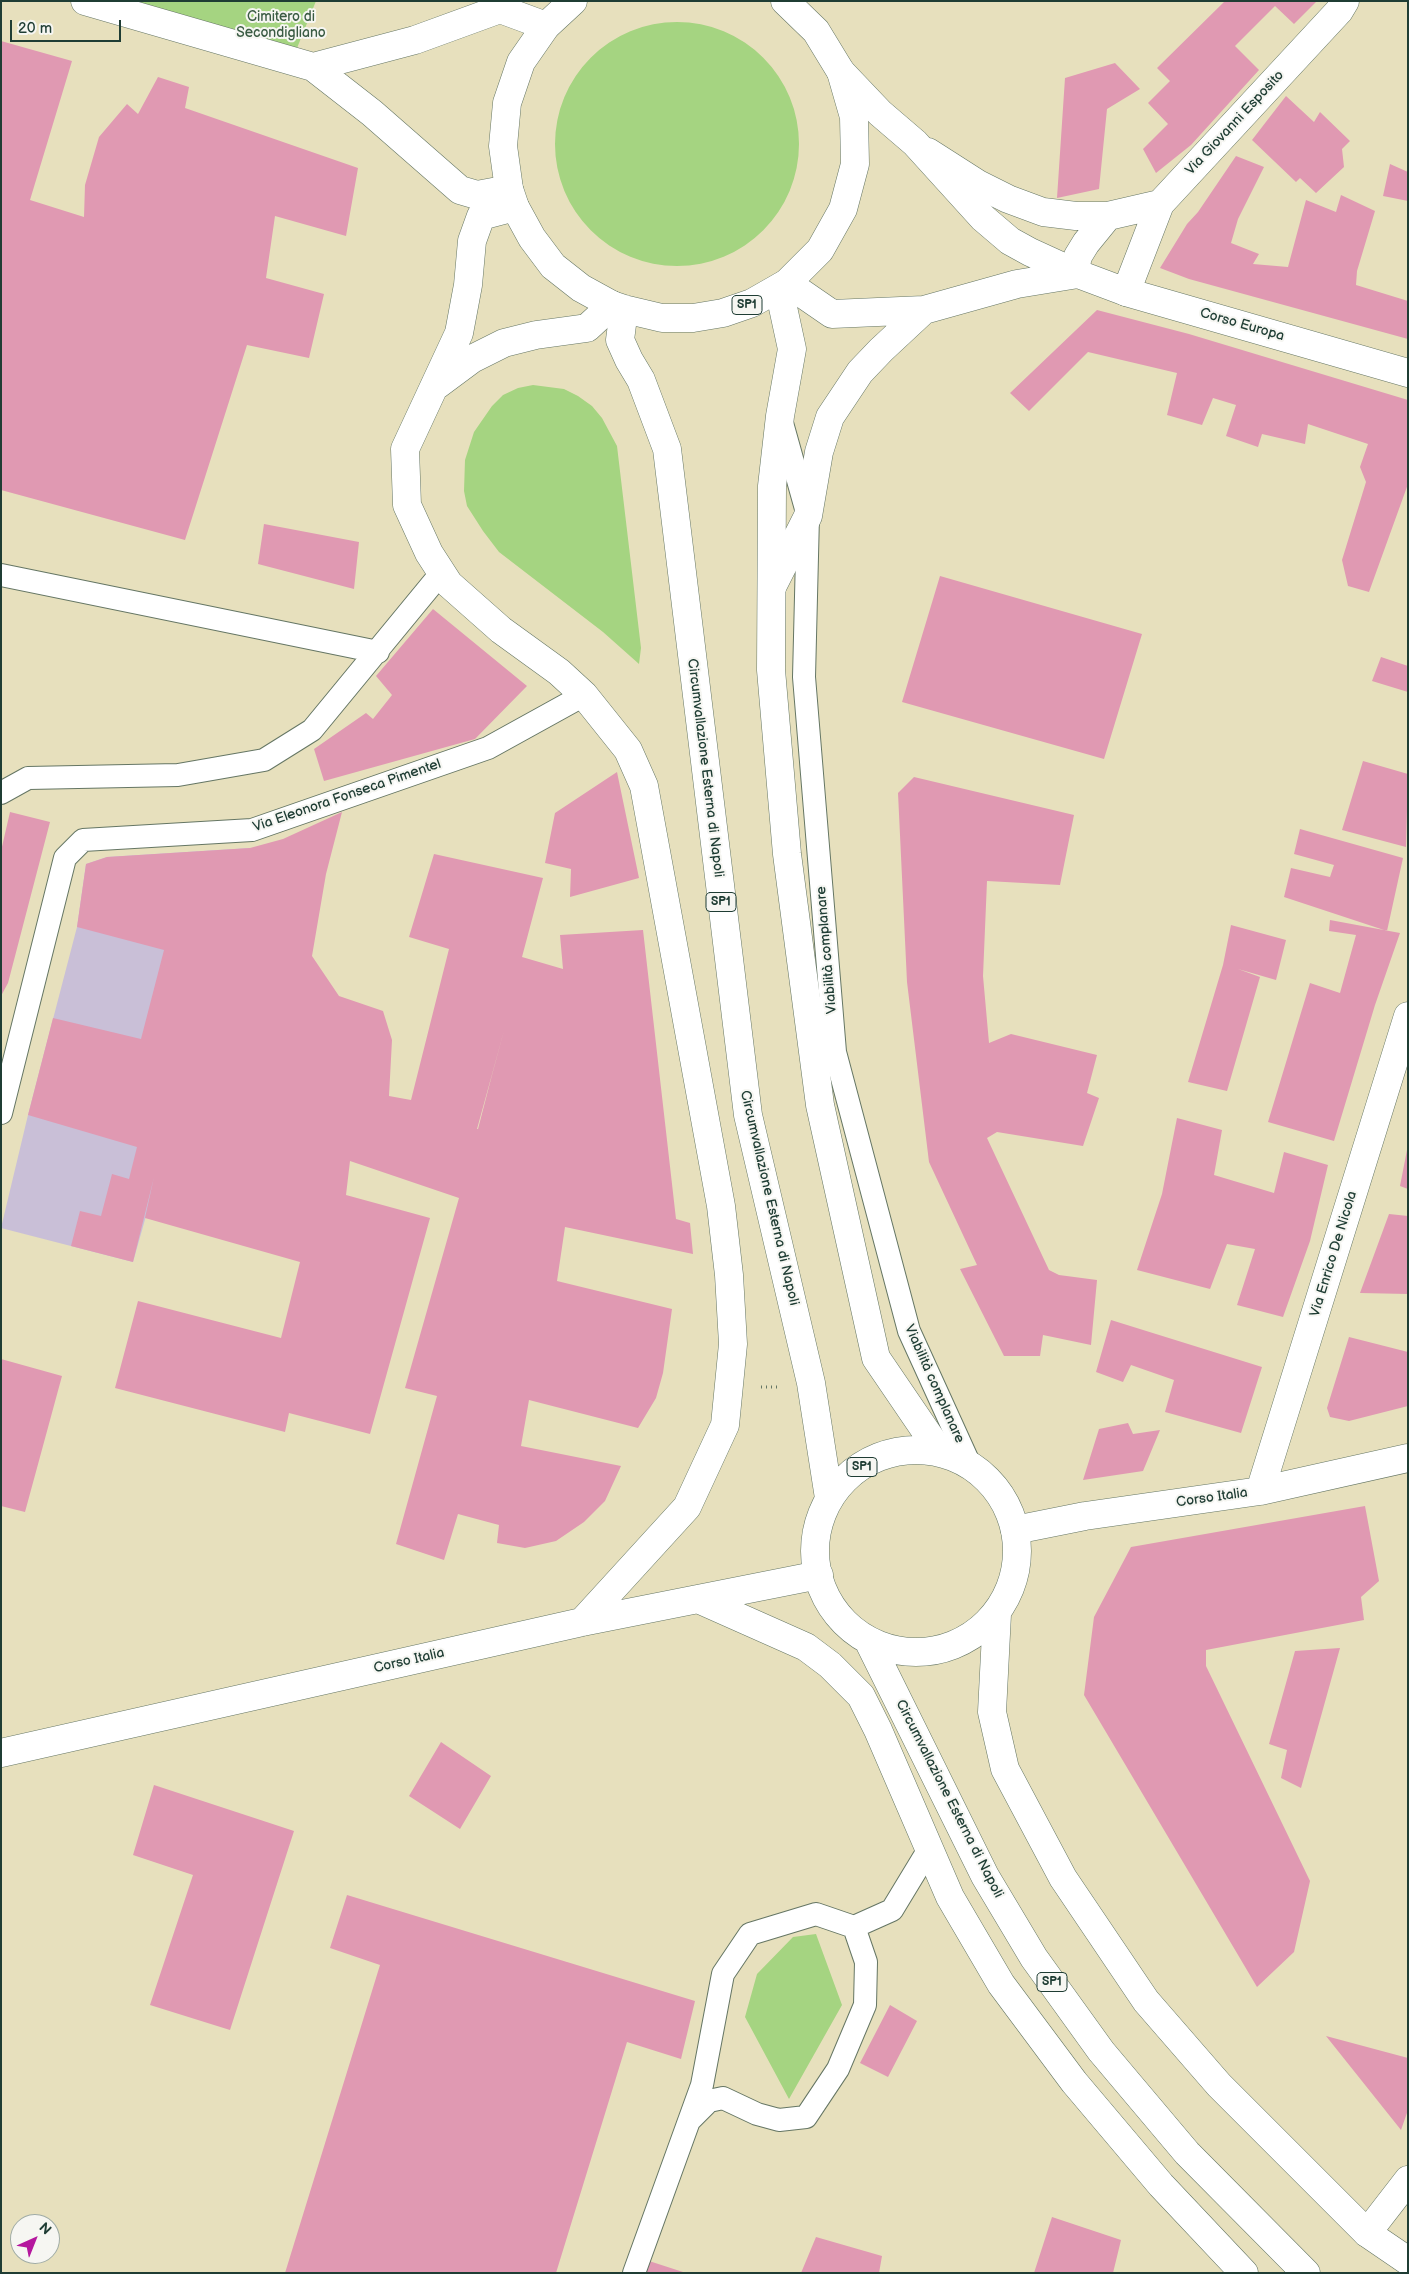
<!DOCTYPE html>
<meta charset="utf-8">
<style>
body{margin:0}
#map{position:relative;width:1409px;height:2274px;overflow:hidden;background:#e7e0bd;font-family:"Balsamiq Sans",sans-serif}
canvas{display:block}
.frame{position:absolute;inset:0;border:2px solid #1f3d34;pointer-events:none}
.north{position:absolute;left:10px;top:2214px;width:50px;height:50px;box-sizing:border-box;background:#f6f6f2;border:1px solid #a0aca6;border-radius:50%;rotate:44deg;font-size:14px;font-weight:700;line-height:20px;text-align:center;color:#1f3d34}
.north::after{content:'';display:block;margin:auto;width:18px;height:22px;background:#b5179e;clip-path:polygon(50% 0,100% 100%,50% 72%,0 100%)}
.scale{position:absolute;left:10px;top:20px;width:111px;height:22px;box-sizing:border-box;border:2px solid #1f3d34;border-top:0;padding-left:6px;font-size:15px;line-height:18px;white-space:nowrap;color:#1f3d34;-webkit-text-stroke:4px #f6f6f2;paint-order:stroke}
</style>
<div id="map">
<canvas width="1409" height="2274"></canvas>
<div class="frame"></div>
<div class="north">N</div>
<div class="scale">20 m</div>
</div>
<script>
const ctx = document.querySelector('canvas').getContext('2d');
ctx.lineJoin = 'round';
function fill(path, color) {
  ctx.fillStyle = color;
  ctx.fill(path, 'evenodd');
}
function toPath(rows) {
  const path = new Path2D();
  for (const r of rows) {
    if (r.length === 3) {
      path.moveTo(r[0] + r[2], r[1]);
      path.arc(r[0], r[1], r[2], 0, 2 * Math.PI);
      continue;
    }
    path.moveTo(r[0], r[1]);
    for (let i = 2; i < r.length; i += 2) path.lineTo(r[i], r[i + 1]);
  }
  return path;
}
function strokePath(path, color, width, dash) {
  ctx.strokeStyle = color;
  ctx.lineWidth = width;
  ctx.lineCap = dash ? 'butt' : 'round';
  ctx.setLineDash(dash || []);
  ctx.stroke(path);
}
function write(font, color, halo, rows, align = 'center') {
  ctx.font = font + ' "Balsamiq Sans",sans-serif';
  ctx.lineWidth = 4;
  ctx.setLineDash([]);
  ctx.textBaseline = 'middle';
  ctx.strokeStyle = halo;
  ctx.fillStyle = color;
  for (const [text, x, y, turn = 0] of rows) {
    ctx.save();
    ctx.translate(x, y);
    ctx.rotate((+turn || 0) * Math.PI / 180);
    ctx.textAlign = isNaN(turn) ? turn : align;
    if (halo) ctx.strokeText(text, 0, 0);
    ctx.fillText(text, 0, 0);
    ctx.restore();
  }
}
fill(toPath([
 [250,848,133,1262,1,1228,28,1115,77,927,86,864,107,857]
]), '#c9bfd7');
fill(toPath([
 [125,1,316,1,295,53],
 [677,144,122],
 [533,385,564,389,578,396,592,406,602,418,617,446,641,648,639,664,603,632,499,552,483,531,467,506,464,491,465,460,474,432,492,406,503,395,518,388],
 [816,1934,842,2005,789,2099,745,2017,757,1974,793,1937]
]), '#a5d481');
fill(toPath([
 [1225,1,1317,1,1294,24,1275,6,1235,46,1259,70,1191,145,1156,173,1143,149,1168,124,1148,103,1170,81,1157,68],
 [1,41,72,61,30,200,84,217,85,185,99,137,127,104,138,114,158,77,189,87,185,108,358,168,346,236,275,216,266,278,324,294,309,358,247,345,185,540,1,490],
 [1115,63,1140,89,1107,109,1099,189,1057,198,1065,78],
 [1286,96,1314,122,1320,112,1350,141,1342,149,1344,167,1316,193,1300,178,1296,182,1252,140],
 [1236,156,1264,167,1238,219,1231,243,1259,254,1253,264,1288,267,1306,200,1336,212,1341,195,1375,211,1357,271,1356,285,1408,301,1408,339,1189,279,1160,268,1187,224,1198,212],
 [1390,164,1408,172,1408,201,1383,196],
 [1097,310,1189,334,1408,400,1408,484,1369,592,1348,586,1342,560,1366,482,1360,467,1368,444,1308,424,1305,444,1262,434,1258,447,1226,436,1236,405,1213,398,1202,425,1167,415,1177,373,1088,352,1029,411,1010,393],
 [264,524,359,542,354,589,258,564],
 [940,576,1142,634,1104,759,902,702],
 [433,609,527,686,475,739,324,781,314,749,366,713,373,719,392,695,376,676],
 [1381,657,1408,666,1408,692,1372,681],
 [1363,761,1408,774,1406,847,1342,830],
 [617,772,639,878,570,897,571,869,545,863,555,813],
 [914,777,1074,815,1060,885,987,881,983,976,989,1043,1011,1034,1097,1055,1087,1093,1099,1098,1083,1146,997,1132,987,1138,1049,1270,1059,1275,1097,1280,1091,1345,1043,1335,1040,1356,1004,1356,960,1269,977,1265,929,1162,907,982,898,793],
 [10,812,50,822,8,983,1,996,1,851],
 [342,812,326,874,312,956,339,996,383,1011,392,1040,389,1096,411,1100,449,949,409,937,434,854,543,878,522,957,563,969,560,935,643,930,676,1219,690,1223,693,1254,565,1227,557,1281,672,1309,663,1373,656,1398,638,1428,529,1400,521,1446,621,1466,605,1501,584,1522,556,1541,525,1548,497,1543,499,1525,458,1514,444,1560,396,1544,437,1396,405,1388,459,1198,350,1161,346,1195,430,1218,370,1434,289,1413,285,1432,115,1388,138,1301,281,1338,300,1262,145,1218,154,1177,133,1262,71,1246,80,1211,101,1216,112,1174,129,1179,137,1147,28,1115,53,1018,141,1039,164,950,77,927,86,864,107,857,250,848,283,839],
 [505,1027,492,1075,478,1129,477,1129],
 [1300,829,1403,858,1387,931,1284,897,1291,868,1330,877,1334,865,1294,854],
 [1330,920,1400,933,1375,1005,1334,1141,1268,1122,1310,983,1340,993,1356,935,1329,931],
 [1231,925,1286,940,1276,980,1238,969,1260,977,1227,1091,1188,1082,1223,965],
 [1177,1118,1222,1130,1214,1175,1274,1193,1284,1152,1328,1165,1310,1241,1283,1317,1237,1305,1255,1249,1227,1244,1210,1289,1137,1270,1162,1194],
 [1407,1150,1408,1150,1408,1189,1400,1186],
 [1389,1214,1408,1216,1408,1294,1360,1293],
 [1111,1320,1262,1367,1241,1433,1165,1412,1174,1380,1131,1365,1123,1382,1096,1372],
 [1349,1337,1408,1352,1408,1406,1349,1421,1330,1417,1327,1408],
 [1,1359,62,1376,25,1512,1,1506],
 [1128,1423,1133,1434,1160,1430,1143,1471,1083,1480,1099,1429],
 [1365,1506,1379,1581,1361,1597,1364,1620,1206,1650,1206,1666,1310,1881,1294,1952,1257,1987,1084,1695,1094,1617,1131,1547],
 [1340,1648,1301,1788,1281,1778,1287,1750,1269,1744,1295,1651],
 [441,1742,491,1776,460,1829,409,1796],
 [154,1785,294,1831,230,2030,150,2005,193,1875,133,1855],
 [347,1895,695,2001,681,2059,627,2042,556,2273,285,2273,380,1965,330,1948],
 [890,2005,917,2021,888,2077,860,2063],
 [1326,2036,1408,2058,1408,2110,1401,2130],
 [1052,2217,1121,2240,1113,2273,1034,2273],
 [816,2237,882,2256,879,2273,801,2273],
 [646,2260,683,2272,683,2273,642,2273]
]), '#e099b2');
const service = toPath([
 [782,423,808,516,804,677,835,1052,909,1331,970,1465],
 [1,575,378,652],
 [1,793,28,778,178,775,264,760,312,730,442,572],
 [1,1113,65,858,83,840,252,830,488,748,584,695],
 [690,2120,709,2101,723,2098,757,2114,779,2120,806,2117,838,2069,865,2005,866,1962,854,1927],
 [634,2273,702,2085,723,1974,750,1934,816,1914,854,1927,892,1910,929,1849]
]);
const minor = toPath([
 [928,152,978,184,1008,199,1043,212,1076,216,1108,216,1160,204,1339,11,1345,1],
 [515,207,481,216,472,241,468,285,459,333,405,449,407,505,429,553,449,584,501,630,559,672,584,695,628,750,644,786,721,1206,729,1275,733,1344,725,1425,687,1507,582,1622],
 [1078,274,1076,265,1078,256,1086,243,1108,216],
 [1126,292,1160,204],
 [437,385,472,359,504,343,536,335,587,328,612,305],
 [1260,1491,1408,1016],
 [1015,1530,1085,1516,1260,1491,1408,1458],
 [698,1599,806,1647,830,1665,861,1696,878,1730,950,1897,1001,1984,1074,2082,1161,2185,1244,2273],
 [1,1753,582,1622,819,1575],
 [1367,2233,1408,2180]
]);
const tertiary = toPath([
 [841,72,880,113,915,143,983,218,1010,241,1030,252,1078,274,1126,292,1408,373],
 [787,283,832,314,924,310,1017,284,1078,274],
 [772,587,808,516,819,452,830,417,860,372,881,350,924,310]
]);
const secondary = toPath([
 [85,1,313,67,372,113,460,190,477,195,509,189],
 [313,67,415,40,500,9,546,26]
]);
const trunk = toPath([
 [573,1,546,26,521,62,507,103,503,146,509,189,515,207,532,238,553,266,581,288,612,305,624,309,662,318,693,318,723,313,752,303,787,283,820,250,843,209,855,164,854,117,841,72,816,31,785,1],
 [779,289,792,349,780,416,772,486,771,670,787,854,820,1105,876,1358,940,1452],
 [624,309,620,340,629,360,641,380,667,449,748,1115,811,1383,829,1498],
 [916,1551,101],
 [997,1614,992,1712,1005,1769,1063,1878,1146,2001,1219,2085,1367,2233,1408,2261],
 [869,1642,985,1876,1034,1958,1101,2051,1187,2153,1306,2273]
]);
strokePath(service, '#657664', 24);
strokePath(minor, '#657664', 29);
strokePath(tertiary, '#657664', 29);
strokePath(secondary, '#657664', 29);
strokePath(trunk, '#657664', 29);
strokePath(toPath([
 [761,1387,778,1387]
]), '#657664', 3, [1, 4]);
strokePath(service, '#fff', 22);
strokePath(minor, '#fff', 28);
strokePath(tertiary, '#fff', 28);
strokePath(secondary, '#fff', 28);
strokePath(trunk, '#fff', 28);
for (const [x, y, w] of [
 [747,305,30],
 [721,902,30],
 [862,1467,30],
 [1052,1982,30]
]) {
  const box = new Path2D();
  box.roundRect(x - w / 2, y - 9.5, w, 19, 4);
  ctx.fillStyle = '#f6f6f2';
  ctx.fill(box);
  strokePath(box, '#1f3d34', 1);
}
write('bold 12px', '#1f3d34', null, [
 ["SP1",747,305],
 ["SP1",721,902],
 ["SP1",862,1467],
 ["SP1",1052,1982]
]);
write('14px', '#3a5b43', '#f6f6f2', [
 ["Cimitero di",281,17],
 ["Secondigliano",281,33]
]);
write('14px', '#1f3d34', '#f6f6f2', [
 ["Via Giovanni Esposito",1235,123,-47],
 ["Corso Europa",1242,325,16],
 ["Circumvallazione Esterna di Napoli",705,768,83],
 ["Via Eleonora Fonseca Pimentel",347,796,-19],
 ["Viabilità complanare",827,950,-95],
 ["Circumvallazione Esterna di Napoli",769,1198,77],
 ["Via Enrico De Nicola",1334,1254,-73],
 ["Viabilità complanare",934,1384,66],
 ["Corso Italia",1212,1498,-8],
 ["Corso Italia",409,1661,-13],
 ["Circumvallazione Esterna di Napoli",949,1799,63]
]);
</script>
